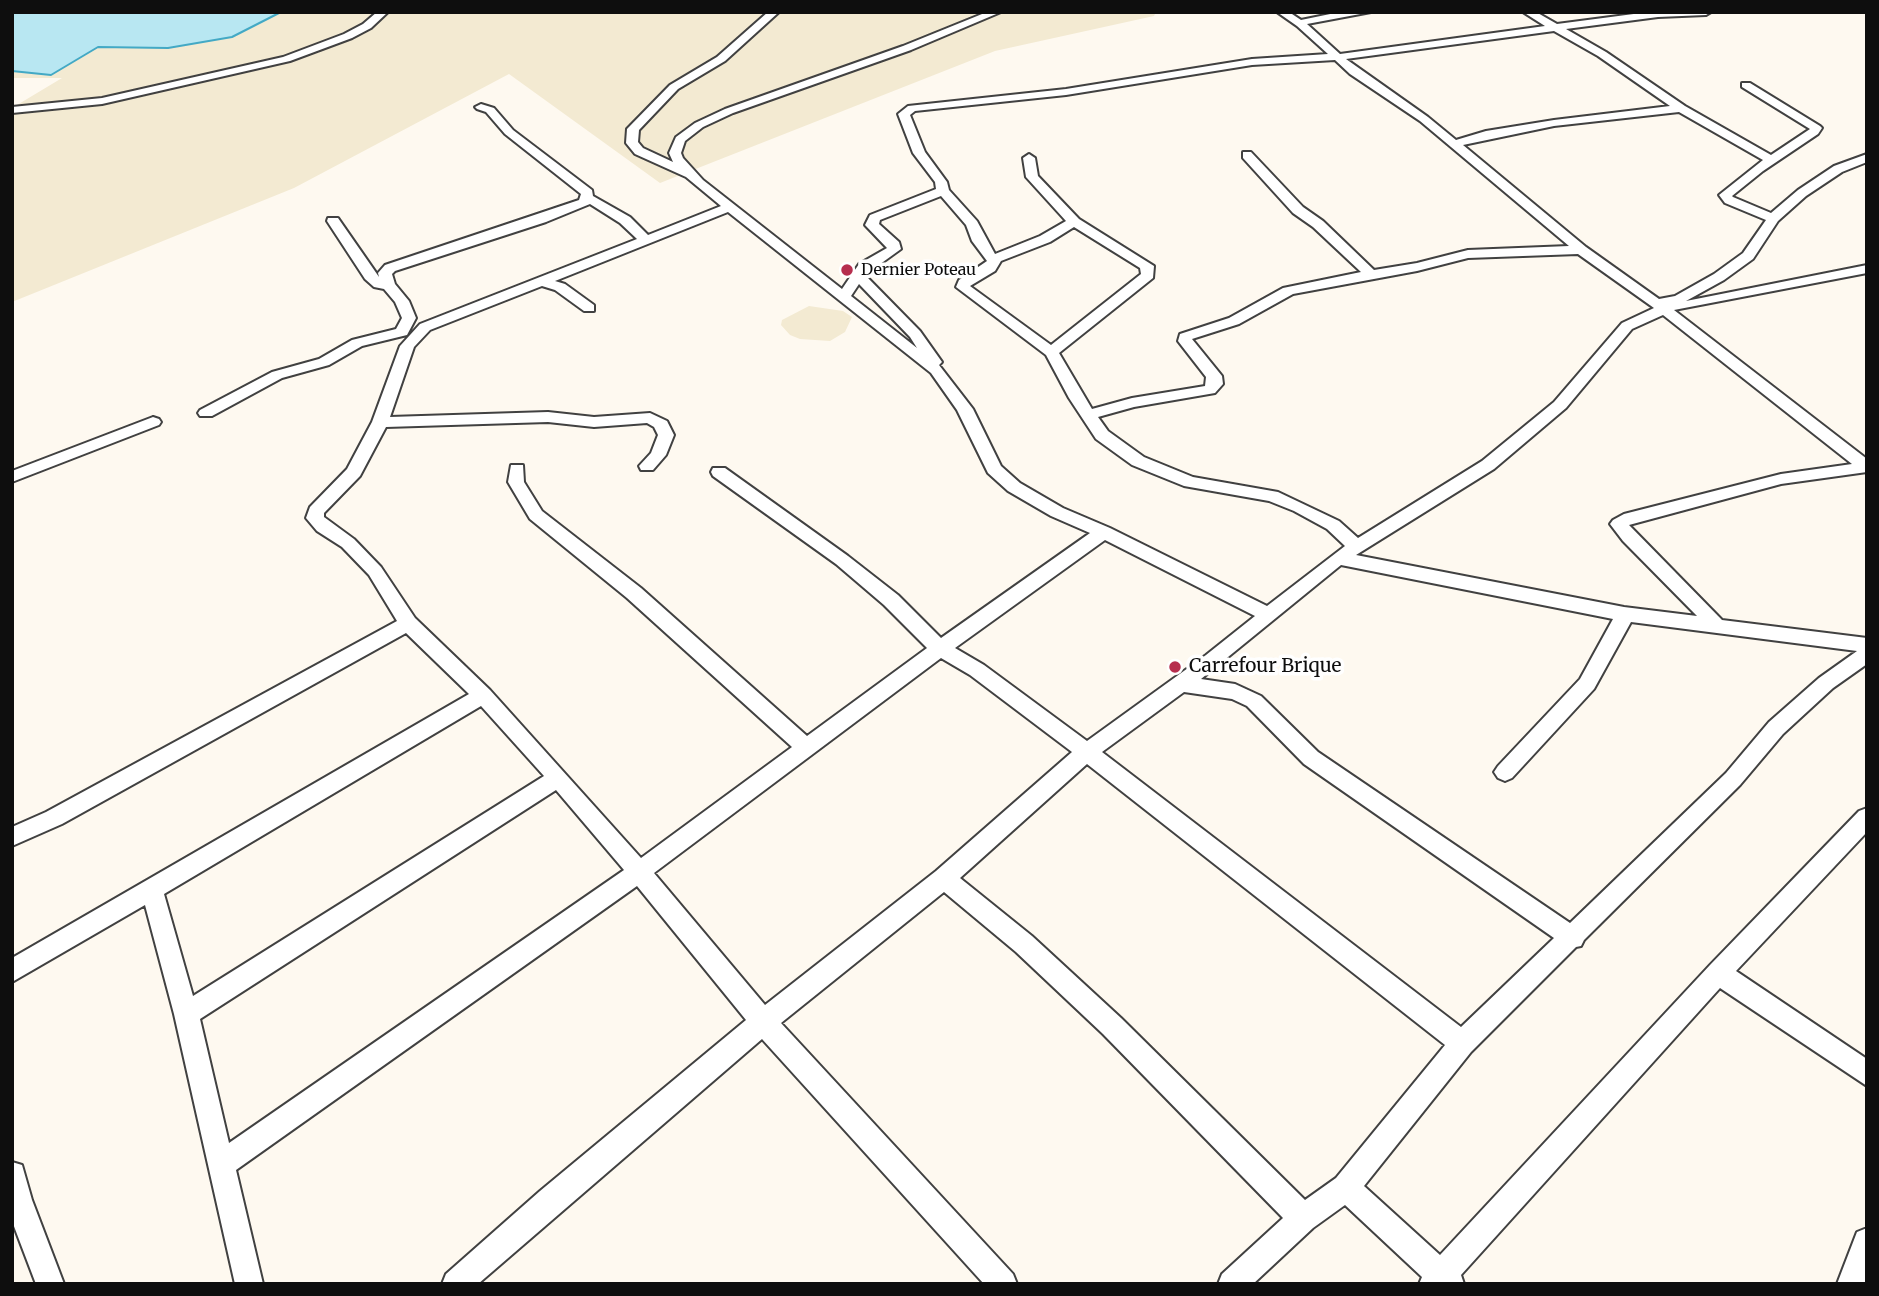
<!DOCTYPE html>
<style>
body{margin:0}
#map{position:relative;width:1879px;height:1296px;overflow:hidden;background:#fef9f0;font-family:Merriweather,serif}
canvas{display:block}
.frame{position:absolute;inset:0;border:14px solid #0e0e0e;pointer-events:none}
</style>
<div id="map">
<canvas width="1879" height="1296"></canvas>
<div class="frame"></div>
</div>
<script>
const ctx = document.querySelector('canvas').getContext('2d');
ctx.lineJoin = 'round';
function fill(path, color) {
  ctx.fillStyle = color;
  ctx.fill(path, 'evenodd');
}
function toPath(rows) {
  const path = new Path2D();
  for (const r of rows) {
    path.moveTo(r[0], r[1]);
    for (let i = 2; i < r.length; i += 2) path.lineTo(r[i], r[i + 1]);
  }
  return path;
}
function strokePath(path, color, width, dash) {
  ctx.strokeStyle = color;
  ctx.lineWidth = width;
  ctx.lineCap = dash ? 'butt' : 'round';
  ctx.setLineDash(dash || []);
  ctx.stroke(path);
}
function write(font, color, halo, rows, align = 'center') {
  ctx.font = font + ' Merriweather,serif';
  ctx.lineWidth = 7;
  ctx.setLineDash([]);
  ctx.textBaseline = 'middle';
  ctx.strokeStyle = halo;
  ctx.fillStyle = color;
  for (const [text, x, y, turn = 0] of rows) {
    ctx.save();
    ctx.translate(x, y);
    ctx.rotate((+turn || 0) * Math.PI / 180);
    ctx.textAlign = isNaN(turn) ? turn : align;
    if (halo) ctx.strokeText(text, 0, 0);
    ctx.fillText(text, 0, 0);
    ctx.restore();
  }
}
fill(toPath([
 [281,12,446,13,1156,12,1154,16,995,51,660,183,509,74,294,188,12,302,12,108,62,78,12,78,12,71,51,75,98,47,168,48,232,37],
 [809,306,843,311,852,317,845,332,830,341,800,339,790,335,781,325,782,320]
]), '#f3ead2');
const water = toPath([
 [12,12,281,12,232,37,168,48,98,47,51,75,12,71,12,12]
]);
fill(water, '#b8e7f2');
strokePath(water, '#43a9c5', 2);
const minor = toPath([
 [377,12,388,12,371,28,352,38,290,61,102,104,12,113,12,107,102,98,283,57,344,34,363,24,377,12],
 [768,12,779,12,725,61,678,89,639,130,638,142,643,148,673,162,669,153,676,137,695,123,725,109,903,46,987,12,1001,12,911,50,733,113,703,127,685,141,681,153,683,158,703,180,842,289,859,264,887,248,865,225,870,215,936,189,935,182,913,153,898,114,908,106,1066,89,1252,59,1328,54,1297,26,1277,12,1289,12,1301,20,1340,12,1371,12,1307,24,1340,54,1545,26,1523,12,1536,12,1557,24,1649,12,1711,12,1706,15,1658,17,1566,29,1606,52,1685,106,1771,155,1810,129,1742,87,1742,83,1750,83,1820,126,1822,128,1818,134,1763,171,1732,196,1733,197,1771,213,1798,190,1834,166,1867,154,1867,162,1842,172,1806,196,1778,221,1753,259,1724,280,1686,301,1867,265,1867,273,1674,310,1867,459,1867,472,1781,484,1629,525,1722,620,1867,638,1867,664,1833,688,1783,734,1740,785,1584,940,1581,946,1576,947,1471,1052,1364,1186,1440,1255,1710,965,1859,811,1867,808,1867,832,1736,971,1867,1059,1867,1086,1720,988,1461,1275,1464,1284,1419,1284,1422,1277,1345,1205,1313,1228,1253,1284,1218,1284,1222,1274,1283,1218,1103,1034,1016,952,944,892,781,1023,1013,1274,1017,1284,984,1284,762,1039,478,1284,442,1284,446,1274,540,1191,746,1020,637,886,236,1170,263,1284,235,1284,174,1014,145,905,12,982,12,958,469,694,406,633,62,824,12,846,12,827,46,812,397,621,369,575,342,547,317,531,306,518,310,507,347,469,372,422,400,346,420,324,637,239,620,223,590,204,546,222,395,271,392,274,395,284,409,301,416,318,407,335,362,346,329,365,282,378,212,416,200,416,198,413,200,410,272,372,319,359,352,340,396,329,402,318,395,302,384,289,374,287,365,279,327,221,328,218,338,218,379,277,378,273,385,265,579,200,581,194,505,134,486,112,477,109,475,107,481,104,494,108,513,130,592,190,593,196,630,217,648,235,721,206,686,177,635,154,626,143,627,129,670,85,717,57,768,12],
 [1554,31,1598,56,1670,106,1554,120,1486,131,1456,140,1428,117,1346,59,1554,31],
 [1335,60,1350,74,1420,121,1569,246,1468,250,1417,263,1374,270,1323,221,1303,207,1251,152,1243,152,1243,158,1293,213,1313,227,1361,272,1283,288,1229,318,1180,334,1178,341,1206,377,1205,386,1132,398,1092,409,1059,353,1153,278,1154,266,1079,219,1038,176,1035,158,1029,154,1023,158,1026,177,1066,221,1040,236,995,254,977,221,949,190,947,182,925,152,910,115,915,111,1066,95,1252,65,1335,60],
 [1679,112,1763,160,1719,195,1725,203,1766,220,1743,253,1714,274,1675,296,1659,299,1586,247,1463,145,1554,126,1679,112],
 [941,196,966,225,972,241,987,261,959,280,956,287,1046,355,1069,398,1096,439,1132,465,1184,486,1269,501,1294,511,1327,529,1345,546,1267,606,1110,528,1063,508,1020,483,1001,466,973,409,939,365,942,362,920,331,865,275,901,249,899,242,879,224,880,220,941,196],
 [728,212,931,373,957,410,988,473,1008,491,1051,516,1090,533,941,638,898,595,848,556,725,468,713,468,711,472,713,476,836,564,884,605,927,648,807,736,641,588,542,511,524,482,523,465,511,465,508,482,530,519,627,598,792,747,641,858,490,690,415,618,381,567,354,539,324,517,324,513,360,476,386,427,548,422,594,427,647,423,654,427,658,435,651,453,639,466,641,470,653,470,666,455,674,435,667,421,650,413,594,417,548,412,390,417,414,347,430,330,542,286,555,290,584,311,594,311,594,305,565,284,555,281,728,212],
 [1074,227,1140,268,1141,274,1051,345,970,286,995,271,1001,261,1050,242,1074,227],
 [1578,254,1654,308,1622,323,1554,402,1482,461,1358,538,1339,521,1278,492,1193,477,1144,457,1108,431,1098,417,1134,407,1215,393,1223,384,1222,376,1192,339,1239,324,1293,294,1417,271,1468,258,1578,254],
 [859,284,910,337,917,348,851,296,859,284],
 [1663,315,1852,464,1781,474,1624,514,1613,520,1610,524,1623,541,1697,616,1624,607,1356,555,1494,469,1566,408,1632,329,1663,315],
 [1105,540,1255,616,1206,655,1087,741,984,665,955,648,1105,540],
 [1341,565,1613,619,1580,679,1498,766,1494,772,1498,778,1505,781,1512,778,1594,689,1631,622,1857,651,1819,678,1769,722,1726,773,1570,923,1318,752,1261,696,1235,684,1201,679,1341,565],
 [941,658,970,675,1072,752,936,871,765,1005,654,873,941,658],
 [1184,692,1232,699,1247,706,1304,764,1554,938,1461,1027,1102,752,1184,692],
 [481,706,544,776,193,996,164,894,481,706],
 [1087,764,1445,1045,1336,1178,1305,1200,1121,1018,1032,936,960,878,1087,764],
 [556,790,624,870,229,1143,200,1019,556,790],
 [153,417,159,419,161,422,159,425,12,482,12,471,153,417],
 [12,1162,22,1165,32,1200,64,1284,36,1284,12,1221,12,1162],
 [1867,1228,1865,1284,1837,1284,1857,1232,1867,1228]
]);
strokePath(minor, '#414141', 4);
fill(minor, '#fff');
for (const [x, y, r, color] of [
 [847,270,7,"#b62e4e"],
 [1175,667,7,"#b62e4e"]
]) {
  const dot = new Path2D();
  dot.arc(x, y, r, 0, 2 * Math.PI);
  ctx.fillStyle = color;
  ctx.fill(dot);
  strokePath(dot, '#fff', 2.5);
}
write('16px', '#0e0e0e', '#fff', [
 ["Dernier Poteau",861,270]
], 'left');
write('19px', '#0e0e0e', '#fff', [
 ["Carrefour Brique",1189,667]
], 'left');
</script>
